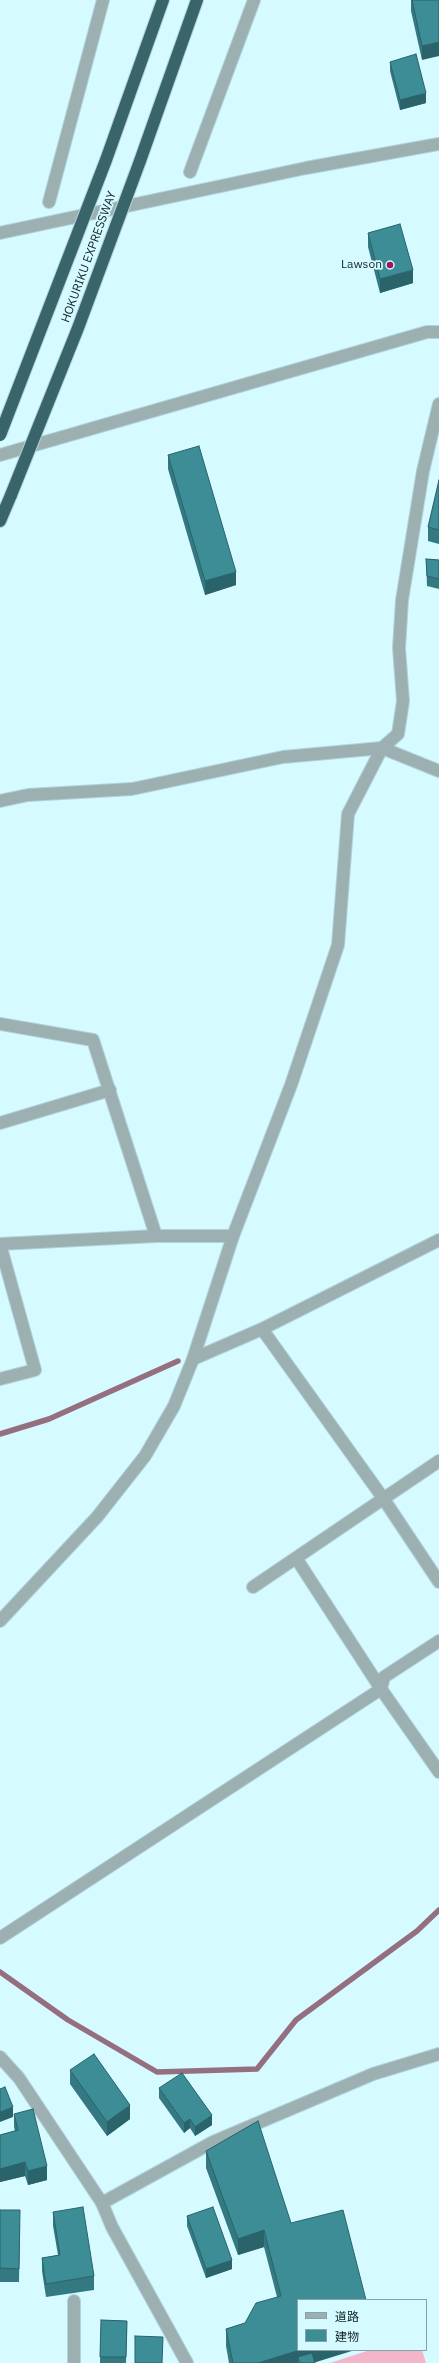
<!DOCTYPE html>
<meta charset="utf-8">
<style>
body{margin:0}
#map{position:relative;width:439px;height:2363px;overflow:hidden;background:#d5faff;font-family:"IBM Plex Sans","Noto Sans JP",sans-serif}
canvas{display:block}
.legend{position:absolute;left:297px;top:2299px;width:130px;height:52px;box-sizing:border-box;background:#d5faff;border:1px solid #86a4a8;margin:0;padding:5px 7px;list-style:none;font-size:12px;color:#102325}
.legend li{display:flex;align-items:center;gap:8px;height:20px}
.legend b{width:20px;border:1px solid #86a4a8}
</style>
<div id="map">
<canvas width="439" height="2363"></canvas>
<ul class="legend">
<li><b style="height:5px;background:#9cb0b2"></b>道路</li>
<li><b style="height:11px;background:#3c8d96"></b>建物</li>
</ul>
</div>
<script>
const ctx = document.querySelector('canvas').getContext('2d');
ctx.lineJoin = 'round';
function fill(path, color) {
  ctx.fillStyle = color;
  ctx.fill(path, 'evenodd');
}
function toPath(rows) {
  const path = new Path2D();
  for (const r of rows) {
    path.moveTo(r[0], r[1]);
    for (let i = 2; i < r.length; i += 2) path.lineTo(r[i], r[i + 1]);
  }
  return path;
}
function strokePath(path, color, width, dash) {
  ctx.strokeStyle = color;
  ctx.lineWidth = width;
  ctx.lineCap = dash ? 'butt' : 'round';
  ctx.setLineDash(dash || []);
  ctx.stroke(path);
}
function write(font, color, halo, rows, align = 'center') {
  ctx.font = font + ' "IBM Plex Sans",sans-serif';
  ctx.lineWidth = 3.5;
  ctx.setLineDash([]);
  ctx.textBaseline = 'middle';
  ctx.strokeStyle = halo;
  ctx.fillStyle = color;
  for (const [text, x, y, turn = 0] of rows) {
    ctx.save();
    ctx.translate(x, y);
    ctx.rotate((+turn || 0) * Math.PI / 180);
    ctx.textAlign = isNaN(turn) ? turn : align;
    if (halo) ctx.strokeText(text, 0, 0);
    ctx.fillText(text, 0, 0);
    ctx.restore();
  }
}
fill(toPath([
 [370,2350,422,2350,426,2363,330,2363]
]), '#f3b5c9');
strokePath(toPath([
 [0,1434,49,1419,178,1361],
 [0,1972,68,2020,157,2072,257,2069,296,2020,417,1931,439,1910]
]), '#956f7f', 5.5);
const minor = toPath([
 [190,172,254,0],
 [49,202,103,0],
 [0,455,427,332,439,332],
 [0,801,28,795,132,789,283,757,382,748,439,771],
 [0,1024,93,1040,156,1236],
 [0,1123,110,1090],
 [0,1244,156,1236,233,1236],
 [262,1329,383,1498,439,1582],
 [193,1359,262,1329,439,1240],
 [0,1379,35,1370,0,1244],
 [296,1558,381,1689,439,1772],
 [253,1587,439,1461],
 [0,1938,381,1689,384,1677,439,1641],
 [102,2203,213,2142,373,2074,439,2054],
 [74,2363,74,2301]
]);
const tertiary = toPath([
 [0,233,306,168,439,144],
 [0,1621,97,1517,145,1456,174,1406,193,1359,233,1236,291,1085,338,945,348,814,382,748,398,734,403,701,399,648,402,600,423,471,439,404],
 [0,2057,19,2078,102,2203,112,2227,187,2363]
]);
const motorway = toPath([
 [106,160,163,0],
 [140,161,197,0],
 [0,521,11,495]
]);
strokePath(minor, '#b2d3d8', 14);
strokePath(tertiary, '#b2d3d8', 14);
strokePath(motorway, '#b2d3d8', 14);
strokePath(minor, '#9cb0b2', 12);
strokePath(tertiary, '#9cb0b2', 12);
strokePath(motorway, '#38646a', 12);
const motorwayBridge = toPath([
 [0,435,106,160],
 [11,495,78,328,140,161]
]);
strokePath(motorwayBridge, '#b2d3d8', 14, []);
strokePath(motorwayBridge, '#38646a', 12);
fill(toPath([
 [411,0,439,0,422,60,411,11],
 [390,62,426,103,400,110,390,71],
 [368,233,413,283,380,293,368,247],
 [168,455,236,585,205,595,168,469],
 [439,480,439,544,428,541,428,527],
 [426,559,439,560,439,589,427,586],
 [70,2070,130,2119,107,2136,70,2084],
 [159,2088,212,2125,195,2136,190,2128,184,2133,159,2098],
 [14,2114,47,2180,28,2185,25,2176,0,2182,0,2135,15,2131,14,2127],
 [258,2121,315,2362,315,2363,229,2363,226,2346,226,2329,245,2323,277,2297,264,2247,238,2255,206,2168,206,2151],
 [0,2210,20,2224,19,2282,0,2282],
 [53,2212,94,2276,94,2290,46,2297,42,2271,42,2258,58,2255,53,2226],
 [187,2216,232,2269,206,2278,187,2226],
 [101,2320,127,2321,126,2363,100,2363]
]), '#347981');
fill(toPath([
 [439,42,439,56,422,60,422,46],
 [426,93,426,103,400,110,400,100],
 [413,270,413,283,380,293,380,279],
 [236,572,236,585,205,595,205,581],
 [130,2105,130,2119,107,2136,107,2122],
 [13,2107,13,2117,0,2122,0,2112],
 [212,2115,212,2125,195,2136,195,2127],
 [190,2119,190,2128,184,2133,184,2123],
 [25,2162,25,2176,0,2182,0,2169],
 [47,2166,47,2180,28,2185,28,2171],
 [264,2230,264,2247,238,2255,238,2239],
 [232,2260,232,2269,206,2278,206,2269],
 [300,2350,355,2350,313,2363,298,2357,298,2363,258,2363]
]), '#2a6369');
const building = toPath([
 [412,0,439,0,439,42,422,46,412,0],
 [416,54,426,93,400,100,390,62,416,54],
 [400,224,413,270,380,279,368,233,400,224],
 [199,446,236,572,205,581,168,455,199,446],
 [439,480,439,530,428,527,439,480],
 [426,559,439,560,439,579,427,576,426,559],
 [94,2054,130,2105,107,2122,70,2070,94,2054],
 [182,2073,212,2115,195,2127,190,2119,184,2123,159,2088,182,2073],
 [5,2087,13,2107,0,2112,0,2089,5,2087],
 [33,2109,47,2166,28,2171,25,2162,0,2169,0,2135,18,2130,14,2114,33,2109],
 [258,2121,291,2223,343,2210,366,2300,298,2300,298,2350,300,2350,258,2363,233,2363,226,2329,245,2323,256,2303,281,2296,264,2230,238,2239,206,2151,258,2121],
 [83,2207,94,2276,46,2284,42,2258,60,2255,53,2212,83,2207],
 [213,2207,232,2260,206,2269,187,2216,213,2207],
 [0,2210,20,2210,19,2269,0,2268,0,2210],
 [101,2320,127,2321,126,2357,100,2357,101,2320],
 [135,2336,163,2337,162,2363,135,2363,135,2336],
 [312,2353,315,2363,300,2363,298,2357,312,2353]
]);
fill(building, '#3c8d96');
strokePath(building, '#2a6369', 1);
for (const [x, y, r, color] of [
 [390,265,4,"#a0125a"]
]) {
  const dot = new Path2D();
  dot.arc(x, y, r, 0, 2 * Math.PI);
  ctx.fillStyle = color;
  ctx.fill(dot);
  strokePath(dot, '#d5faff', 1.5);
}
write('12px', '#102325', '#d5faff', [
 ["HOKURIKU EXPRESSWAY",89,257,-70]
]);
write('12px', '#102325', '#d5faff', [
 ["Lawson",382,265]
], 'right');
</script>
